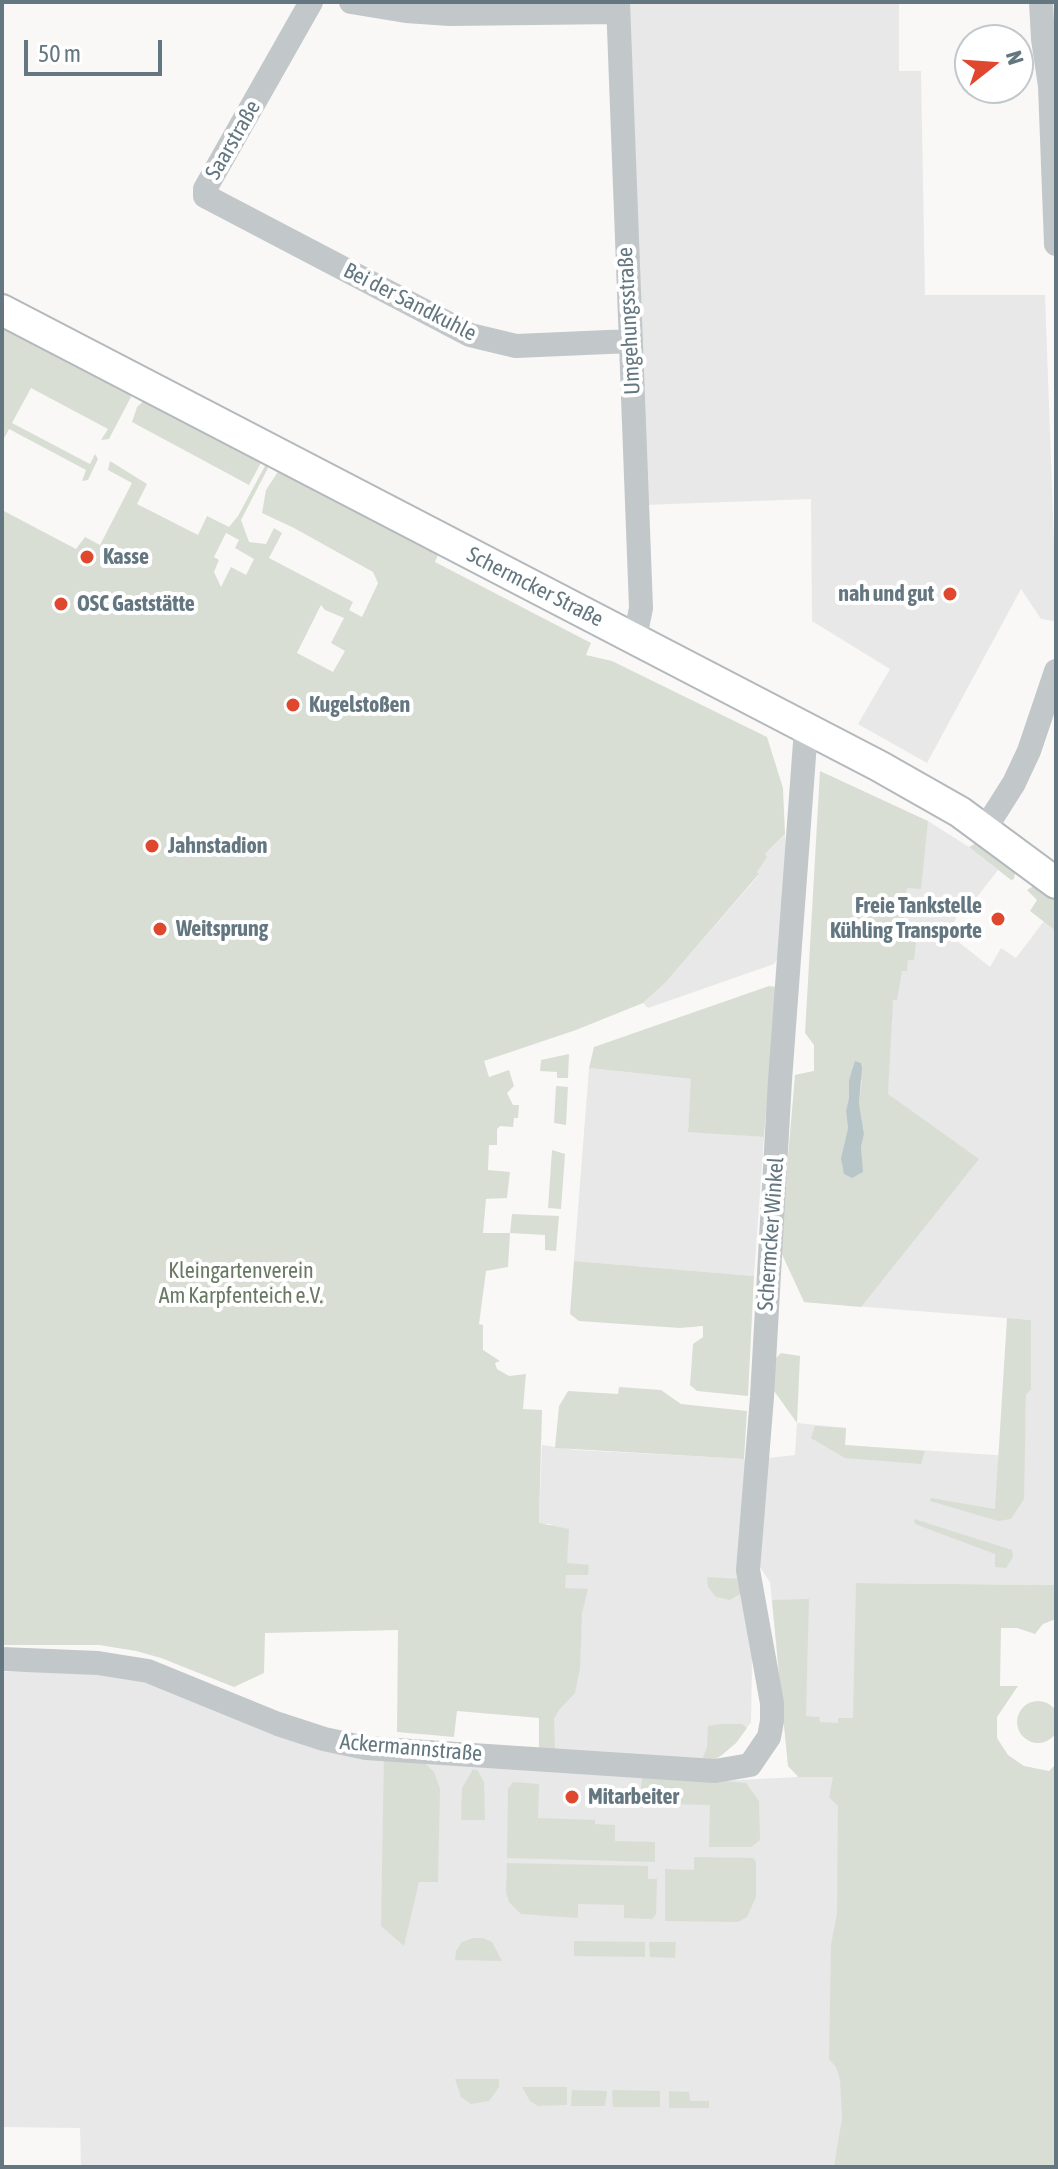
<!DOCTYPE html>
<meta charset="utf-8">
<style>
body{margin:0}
#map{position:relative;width:1058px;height:2169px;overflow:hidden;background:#f9f8f6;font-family:"Asap Condensed",sans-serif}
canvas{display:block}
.frame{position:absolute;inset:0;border:4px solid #647781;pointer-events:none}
.north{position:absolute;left:954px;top:24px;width:80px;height:80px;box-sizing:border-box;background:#fff;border:2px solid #c1c9cd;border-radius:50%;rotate:73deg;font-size:22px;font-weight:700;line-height:32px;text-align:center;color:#647781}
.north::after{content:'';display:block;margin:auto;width:28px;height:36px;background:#e0472f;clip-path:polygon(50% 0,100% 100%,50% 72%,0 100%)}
.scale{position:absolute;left:24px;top:40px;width:138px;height:36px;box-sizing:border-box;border:4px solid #647781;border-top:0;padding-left:10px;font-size:24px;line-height:28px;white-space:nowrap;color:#647781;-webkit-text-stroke:6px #fff;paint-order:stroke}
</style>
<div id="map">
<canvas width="1058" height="2169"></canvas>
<div class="frame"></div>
<div class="north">N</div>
<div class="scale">50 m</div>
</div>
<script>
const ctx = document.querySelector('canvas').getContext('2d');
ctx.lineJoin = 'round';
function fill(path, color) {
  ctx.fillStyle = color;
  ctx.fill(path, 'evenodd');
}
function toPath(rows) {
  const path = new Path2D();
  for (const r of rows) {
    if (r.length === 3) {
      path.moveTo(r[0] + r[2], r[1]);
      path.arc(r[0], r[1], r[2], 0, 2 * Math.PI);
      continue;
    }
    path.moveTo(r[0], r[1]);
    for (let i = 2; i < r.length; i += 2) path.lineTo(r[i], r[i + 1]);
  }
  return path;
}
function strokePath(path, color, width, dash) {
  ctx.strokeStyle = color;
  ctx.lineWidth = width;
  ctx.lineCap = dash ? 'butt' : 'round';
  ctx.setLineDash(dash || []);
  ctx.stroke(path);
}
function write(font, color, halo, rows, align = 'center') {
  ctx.font = font + ' "Asap Condensed",sans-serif';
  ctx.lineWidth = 8;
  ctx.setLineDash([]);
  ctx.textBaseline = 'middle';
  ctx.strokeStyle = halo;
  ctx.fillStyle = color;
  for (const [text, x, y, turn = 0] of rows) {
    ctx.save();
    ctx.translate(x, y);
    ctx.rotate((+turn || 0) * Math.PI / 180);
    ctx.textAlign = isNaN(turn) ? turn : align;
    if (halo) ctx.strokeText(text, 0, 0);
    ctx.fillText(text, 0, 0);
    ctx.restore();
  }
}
fill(toPath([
 [623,2,899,2,899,71,921,71,925,295,1045,295,1055,573,1054,621,1041,619,1021,589,927,763,858,724,890,669,812,621,811,499,643,505],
 [903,811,928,821,969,847,998,870,974,901,960,896,954,927,956,940,990,967,1001,948,1016,958,1044,921,1048,924,1056,913,1056,1585,863,1583,861,2167,81,2167,80,2128,2,2127,2,1672,86,1672,139,1677,242,1719,532,1766,737,1780,798,1777,788,1766,770,1582,760,1567,768,1458,795,1455,797,1423,846,1428,845,1445,1024,1457,1026,1393,1031,1390,1031,1320,804,1302,795,1075,814,1071,814,1045],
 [785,834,787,858,780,955,774,964,648,1008,643,1003,666,982,759,875,757,872,765,854],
 [589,1068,692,1079,688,1131,764,1137,754,1276,574,1261],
 [542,1445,576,1450,747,1459,752,1657,751,1722,736,1743,714,1760,539,1749,551,1524,539,1524]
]), '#e7e8e7');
fill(toPath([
 [2,322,130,392,131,397,109,439,101,440,108,429,31,388,12,423,90,464,95,454,98,459,88,480,82,481,86,470,9,429,2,442],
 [147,398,263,459,249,485,132,422,137,407],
 [110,461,147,484,137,504,198,535,207,516,229,527,238,516,266,464,268,468,241,520,249,542,266,544,274,528,282,533,269,558,353,602,349,610,362,617,378,583,373,572,294,528,262,513,266,490,281,467,440,550,435,562,591,643,586,655,612,661,767,737,783,788,785,834,765,854,767,857,757,872,759,874,666,982,643,1003,576,1030,484,1061,489,1077,509,1070,514,1086,507,1093,513,1105,519,1105,518,1118,514,1118,513,1127,500,1126,497,1129,497,1145,489,1145,488,1170,510,1172,507,1198,486,1199,483,1233,510,1233,512,1214,559,1216,556,1251,545,1250,545,1235,510,1233,508,1267,486,1271,479,1324,483,1325,483,1350,500,1361,495,1363,497,1369,509,1376,526,1374,523,1409,542,1410,539,1523,569,1529,567,1563,589,1565,588,1575,566,1575,565,1588,588,1589,582,1613,580,1668,575,1693,559,1710,554,1719,555,1751,539,1749,539,1718,457,1711,454,1737,397,1732,398,1630,265,1633,264,1673,234,1687,161,1658,136,1651,99,1645,2,1645,2,510,76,549,85,537,100,545,132,483,108,470],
 [226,533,239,540,235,548,254,559,246,575,231,567,221,587,214,572,219,560,214,557],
 [321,605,325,610,344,618,331,643,345,651,333,672,297,653],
 [820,771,928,821,921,889,907,888,903,931,917,932,914,960,908,960,907,971,902,971,897,1000,893,1000,888,1094,979,1159,861,1307,804,1302,780,1250,795,1075,814,1071,814,1045,805,1033],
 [856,1061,862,1082,859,1103,864,1133,861,1147,862,1155,841,1158,848,1128,846,1111,849,1098,849,1080],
 [978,842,1016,868,1014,879,1011,880,969,847],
 [1035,885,1056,895,1056,931,1030,911,1037,900,1027,890],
 [769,986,777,987,764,1137,688,1132,691,1079,589,1068,594,1047],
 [569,1054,568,1078,557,1078,557,1072,540,1071,541,1060],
 [556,1086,568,1087,566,1125,554,1123],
 [552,1150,565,1154,561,1209,548,1208],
 [574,1261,754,1276,748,1396,697,1391,690,1385,693,1344,703,1337,703,1326,680,1328,579,1321,570,1314],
 [1007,1318,1031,1320,1031,1390,1026,1394,1024,1499,1011,1519,998,1521,930,1501,931,1498,995,1509],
 [781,1353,800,1356,797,1423,769,1384,771,1363],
 [619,1387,661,1390,681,1404,747,1411,744,1459,555,1448,559,1406,568,1391,618,1394],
 [815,1426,846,1428,845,1445,925,1451,921,1464,845,1458,811,1438],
 [914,1519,1012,1550,1013,1557,1006,1568,995,1567,995,1554,915,1524],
 [707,1577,740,1579,742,1593,730,1600,716,1597,708,1587],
 [856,1583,1056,1585,1056,1619,1043,1624,1035,1634,1017,1628,1001,1628,1000,1686,1018,1686,997,1717,997,1738,1008,1755,1024,1766,1049,1771,1056,1764,1056,2167,834,2167,842,2118,840,2080,836,2067,829,2059,831,1944,837,1914,838,1806,829,1797,833,1777,799,1777,788,1766,772,1600,809,1599,806,1716,819,1717,820,1722,838,1723,838,1718,853,1718],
 [1038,1722,21],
 [720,1724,742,1724,747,1728,736,1743,722,1755,714,1760,702,1760,707,1747,708,1726],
 [384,1755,420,1758,434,1772,440,1789,438,1882,419,1882,404,1946,381,1926],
 [473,1769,478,1771,484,1782,485,1820,461,1820,462,1788],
 [642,1774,746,1783,759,1801,760,1840,751,1847,709,1847,710,1805,615,1803,616,1789,641,1789],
 [513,1782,539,1784,538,1818,595,1820,595,1824,615,1825,615,1841,655,1842,655,1862,507,1858,508,1789],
 [694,1857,753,1858,756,1862,756,1897,747,1917,738,1922,665,1921,665,1869,694,1870],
 [507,1863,648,1866,648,1879,657,1879,656,1914,652,1919,624,1918,624,1905,578,1904,578,1918,521,1914,509,1902,506,1892],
 [473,1938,483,1938,492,1942,502,1961,455,1960,456,1951,462,1942],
 [574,1941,645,1942,645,1957,574,1956],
 [649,1942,676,1942,675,1958,650,1957],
 [455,2079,499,2079,499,2087,489,2101,471,2104,461,2097],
 [522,2087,567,2087,567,2105,538,2106,530,2101],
 [572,2090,607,2091,605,2106,571,2106],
 [612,2090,660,2091,660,2107,613,2107],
 [669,2091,689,2092,690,2101,709,2101,709,2108,669,2108]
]), '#d9ded5');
fill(toPath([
 [855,1061,861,1063,862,1068,859,1103,864,1134,861,1147,863,1172,852,1178,844,1174,841,1158,848,1128,846,1111,849,1098,849,1080]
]), '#b9c6c9');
const major = toPath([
 [2,310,879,766,960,812,1056,883]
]);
strokePath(major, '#b3b9bc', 34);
strokePath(toPath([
 [311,2,205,189,205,196,470,335,516,346,631,341],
 [351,2,406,11,450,14,618,12],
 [618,2,641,608,637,628,632,638],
 [1041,2,1043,39,1050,86,1056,244],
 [985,829,1014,783,1029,751,1056,671],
 [2,1659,98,1663,148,1671,278,1724,324,1739,366,1748,715,1771,750,1765,769,1737,772,1721,772,1703,748,1570,762,1397,780,1080,806,729]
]), '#c2c7ca', 24);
strokePath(major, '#fff', 30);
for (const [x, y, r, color] of [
 [87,557,8,"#e0472f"],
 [950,594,8,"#e0472f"],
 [61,604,8,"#e0472f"],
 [293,705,8,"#e0472f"],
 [152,846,8,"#e0472f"],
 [998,919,8,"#e0472f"],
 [160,929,8,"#e0472f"],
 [572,1797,8,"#e0472f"]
]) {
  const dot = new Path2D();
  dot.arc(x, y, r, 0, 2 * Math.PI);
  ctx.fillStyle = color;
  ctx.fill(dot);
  strokePath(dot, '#fff', 3);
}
write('22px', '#647781', '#fff', [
 ["Saarstraße",233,140,-60],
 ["Bei der Sandkuhle",410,302,27],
 ["Umgehungsstraße",629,321,-93],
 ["Schermcker Straße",535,587,27],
 ["Schermcker Winkel",771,1234,-86],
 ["Ackermannstraße",411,1748,5]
]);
write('bold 22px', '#647781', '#fff', [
 ["Kasse",103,557],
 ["nah und gut",934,594,"right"],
 ["OSC Gaststätte",77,604],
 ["Kugelstoßen",309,705],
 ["Jahnstadion",168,846],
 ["Freie Tankstelle",982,906,"right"],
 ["Kühling Transporte",982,931,"right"],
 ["Weitsprung",176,929],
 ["Mitarbeiter",588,1797]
], 'left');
write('22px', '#697963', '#fff', [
 ["Kleingartenverein",241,1271],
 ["Am Karpfenteich e.V.",241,1296]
]);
</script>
